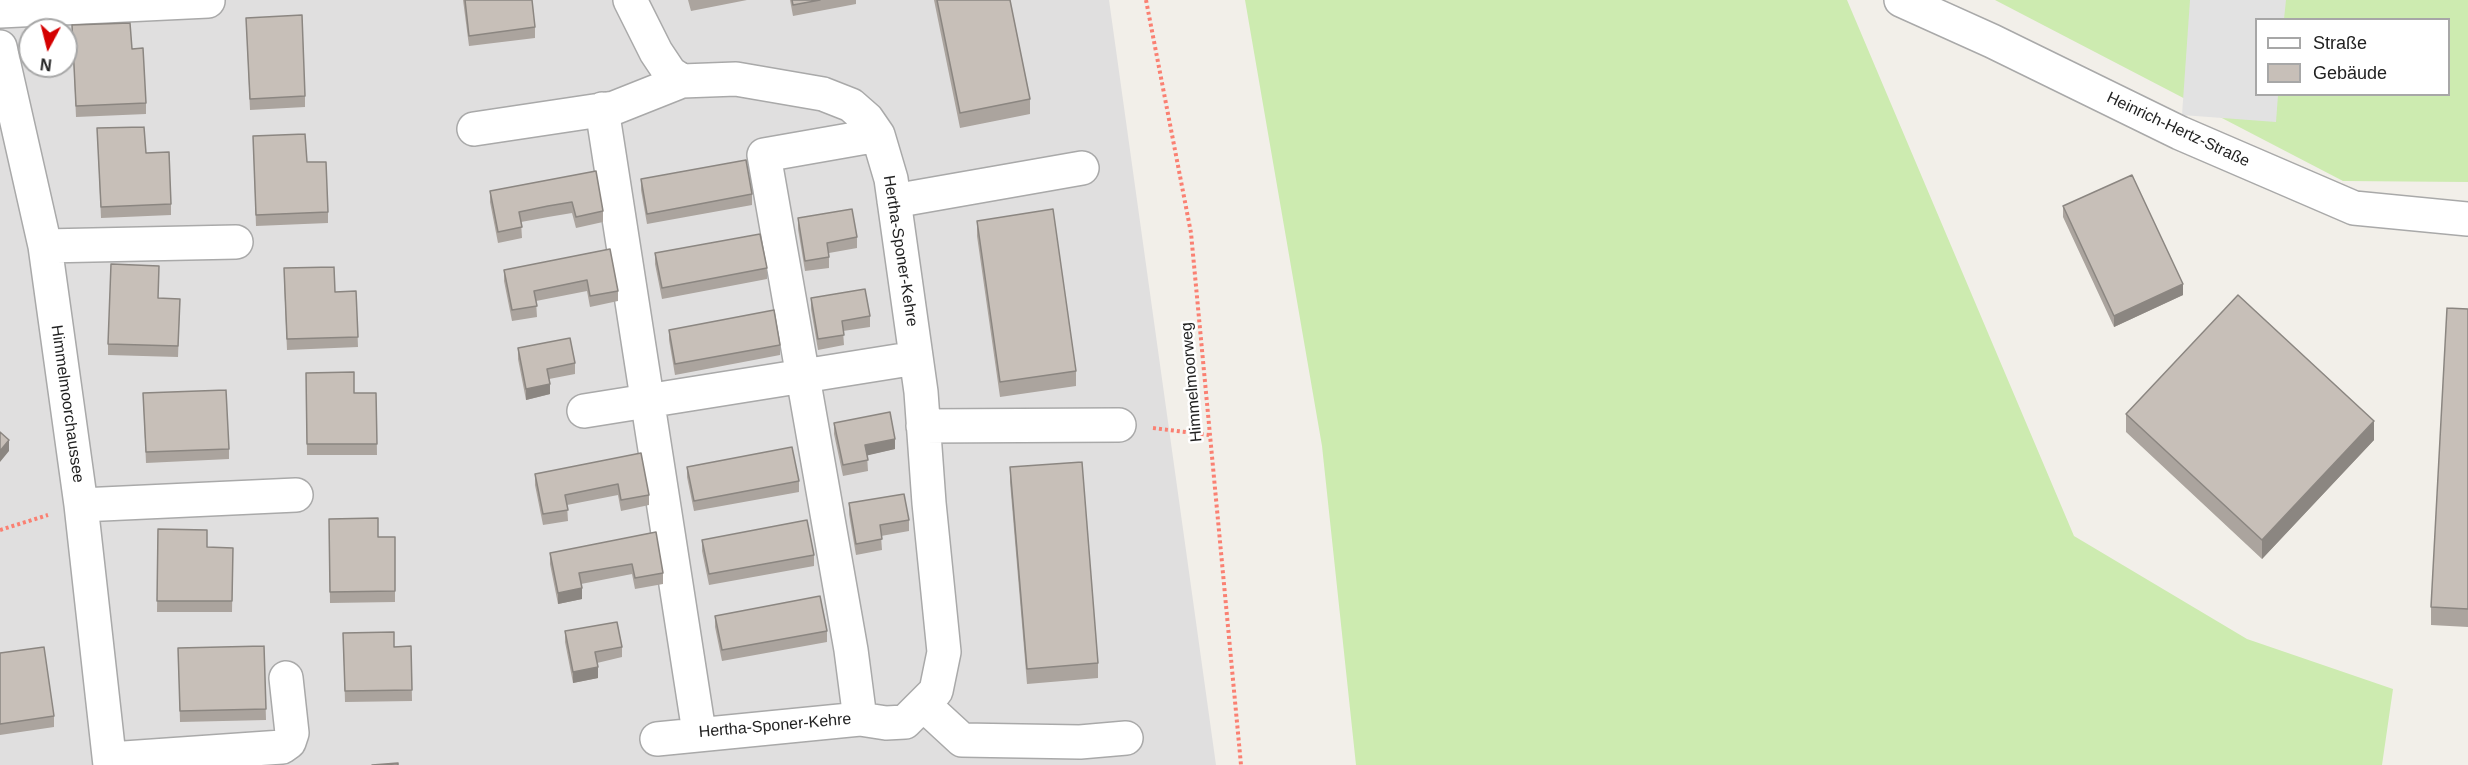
<!DOCTYPE html>
<meta charset="utf-8">
<style>
body{margin:0}
#map{position:relative;width:2468px;height:765px;overflow:hidden;background:#f2efe9;font-family:Helvetica,sans-serif}
canvas{display:block}
.legend{position:absolute;left:2255px;top:18px;width:195px;height:78px;box-sizing:border-box;background:#fff;border:2px solid #a7a7a7;margin:0;padding:8px 10px;list-style:none;font-size:18px;color:#222}
.legend li{display:flex;align-items:center;gap:12px;height:30px}
.legend b{width:30px;border:2px solid #a7a7a7}
.north{position:absolute;left:18px;top:18px;width:60px;height:60px;box-sizing:border-box;background:#fff;border:2px solid #a7a7a7;border-radius:50%;rotate:187deg;font-size:16px;font-weight:700;line-height:24px;text-align:center;color:#222}
.north::after{content:'';display:block;margin:auto;width:21px;height:27px;background:#d40000;clip-path:polygon(50% 0,100% 100%,50% 72%,0 100%)}
</style>
<div id="map">
<canvas width="2468" height="765"></canvas>
<ul class="legend">
<li><b style="height:8px;background:#fff"></b>Straße</li>
<li><b style="height:16px;background:#c7bfb8"></b>Gebäude</li>
</ul>
<div class="north">N</div>
</div>
<script>
const ctx = document.querySelector('canvas').getContext('2d');
ctx.lineJoin = 'round';
function fill(path, color) {
  ctx.fillStyle = color;
  ctx.fill(path, 'evenodd');
}
function toPath(rows) {
  const path = new Path2D();
  for (const r of rows) {
    path.moveTo(r[0], r[1]);
    for (let i = 2; i < r.length; i += 2) path.lineTo(r[i], r[i + 1]);
  }
  return path;
}
function strokePath(path, color, width, dash) {
  ctx.strokeStyle = color;
  ctx.lineWidth = width;
  ctx.lineCap = dash ? 'butt' : 'round';
  ctx.setLineDash(dash || []);
  ctx.stroke(path);
}
function write(font, color, halo, rows, align = 'center') {
  ctx.font = font + ' Helvetica,sans-serif';
  ctx.lineWidth = 5;
  ctx.setLineDash([]);
  ctx.textBaseline = 'middle';
  ctx.strokeStyle = halo;
  ctx.fillStyle = color;
  for (const [text, x, y, turn = 0] of rows) {
    ctx.save();
    ctx.translate(x, y);
    ctx.rotate((+turn || 0) * Math.PI / 180);
    ctx.textAlign = isNaN(turn) ? turn : align;
    if (halo) ctx.strokeText(text, 0, 0);
    ctx.fillText(text, 0, 0);
    ctx.restore();
  }
}
fill(toPath([
 [0,0,1109,0,1216,765,0,765],
 [30,30,66,30,66,66,30,66]
]), '#e0dfdf');
fill(toPath([
 [1245,0,1847,0,2074,536,2247,639,2393,689,2382,765,1356,765,1322,446],
 [1995,0,2468,0,2468,182,2343,181],
 [2256,20,2448,20,2448,94,2256,94]
]), '#cdebb0');
fill(toPath([
 [2190,0,2286,0,2284,19,2256,20,2256,94,2278,95,2276,122,2182,115]
]), '#e2e2e2');
const minor = toPath([
 [630,0,656,52,670,73,682,81,736,79,823,94,851,105,867,119,878,135,891,179,921,392,929,503,944,652,936,691,905,722,886,723,860,719,657,739],
 [1901,0,1992,41,2180,133,2354,208,2468,219],
 [0,11,208,1],
 [0,47,45,246,81,505,110,765],
 [602,109,699,732],
 [474,129,614,108,682,81],
 [894,201,1082,168],
 [45,246,236,242],
 [584,411,916,358],
 [923,426,1119,425],
 [81,505,296,495],
 [924,705,962,740,1080,742,1126,738],
 [860,719,851,650,764,155,878,135],
 [110,759,282,747,289,742,292,733,286,678]
]);
strokePath(minor, '#a9a9a9', 36);
strokePath(toPath([
 [1146,0,1191,233,1241,765],
 [1153,428,1209,435],
 [0,530,48,515]
]), '#fa8072', 4, [3, 3]);
strokePath(minor, '#fff', 33);
fill(toPath([
 [463,0,532,0,535,27,535,38,469,46],
 [688,0,747,0,691,11],
 [790,0,856,0,856,4,793,16],
 [934,0,1010,0,1030,99,1030,114,960,128],
 [246,18,305,96,305,107,250,110],
 [72,25,132,49,146,103,146,114,76,117],
 [97,128,146,153,171,204,171,215,101,218],
 [253,136,328,212,328,223,256,226],
 [596,171,603,211,603,222,576,228,572,213,548,217,521,222,522,238,498,243,490,202,490,191],
 [641,179,752,194,752,205,647,224,641,190],
 [2063,206,2183,295,2114,327,2063,217],
 [798,218,857,237,857,248,829,253,829,268,805,271,798,229],
 [977,221,1076,371,1076,386,1000,397,977,236],
 [610,249,618,291,618,301,590,307,587,291,536,301,537,317,512,321,504,281,504,270],
 [655,253,767,268,767,279,662,299,655,264],
 [284,279,335,292,356,291,358,347,287,350],
 [158,298,180,299,178,357,108,355,108,344],
 [811,298,870,316,870,327,843,331,844,345,818,350,811,309],
 [2468,309,2468,627,2431,625,2431,607],
 [669,330,780,345,780,355,675,375,669,340],
 [518,348,575,363,575,374,549,379,550,394,526,400,518,359],
 [306,373,354,393,376,393,377,455,307,455],
 [143,393,229,449,229,459,146,463],
 [2126,414,2374,440,2262,559,2126,432],
 [834,423,895,449,867,455,868,471,843,476,834,434],
 [641,453,649,495,649,505,621,511,618,495,567,505,568,521,543,525,535,485,535,474],
 [687,467,799,481,799,492,694,511,687,477],
 [1010,467,1098,663,1098,678,1027,684,1010,482],
 [849,503,909,520,909,531,881,536,882,550,856,555,849,514],
 [329,519,378,537,395,537,395,602,330,603],
 [158,529,207,547,233,548,232,612,157,612],
 [656,532,663,573,663,584,635,589,632,574,581,584,582,599,558,604,550,564,550,553],
 [702,540,814,555,814,566,709,585,702,551],
 [715,616,827,631,827,642,722,661,715,627],
 [565,631,622,647,622,657,597,663,598,678,573,683,565,642],
 [343,633,394,647,411,646,412,701,345,702],
 [264,646,266,720,180,722,178,648],
 [0,653,54,716,54,727,0,735]
]), '#aba49e');
fill(toPath([
 [2183,284,2183,295,2114,327,2114,316],
 [550,384,550,394,526,400,526,389],
 [2374,421,2374,440,2262,559,2262,540],
 [895,439,895,449,865,456,865,445],
 [9,440,9,451,0,462,0,451],
 [582,588,582,599,558,604,558,593],
 [598,667,598,678,573,683,573,672]
]), '#8b8681');
const building = toPath([
 [465,0,532,0,535,27,469,36,465,0],
 [792,0,820,0,793,5,792,0],
 [937,0,1010,0,1030,99,960,113,937,0],
 [302,15,305,96,250,99,246,18,302,15],
 [130,23,132,49,143,48,146,103,76,106,72,25,130,23],
 [144,127,146,153,169,152,171,204,101,207,97,128,144,127],
 [305,134,307,162,326,162,328,212,256,215,253,136,305,134],
 [746,160,752,194,647,214,641,179,746,160],
 [596,171,603,211,576,217,572,202,548,206,519,212,522,227,498,232,490,191,596,171],
 [2132,175,2183,284,2114,316,2063,206,2132,175],
 [852,209,857,237,827,243,829,257,805,261,798,218,852,209],
 [1053,209,1076,371,1000,382,977,221,1053,209],
 [760,234,767,268,662,288,655,253,760,234],
 [610,249,618,291,590,296,587,280,534,291,537,306,512,310,504,270,610,249],
 [111,264,159,266,158,298,180,299,178,346,108,344,111,264],
 [334,267,335,292,356,291,358,337,287,339,284,268,334,267],
 [865,289,870,316,842,321,844,335,818,339,811,298,865,289],
 [2238,295,2374,421,2262,540,2126,414,2238,295],
 [2447,308,2468,309,2468,609,2431,607,2447,308],
 [774,310,780,345,675,364,669,330,774,310],
 [570,338,575,363,547,369,550,384,526,389,518,348,570,338],
 [354,372,354,393,376,393,377,444,307,444,306,373,354,372],
 [226,390,229,449,146,452,143,393,226,390],
 [890,412,895,439,865,445,868,460,843,465,834,423,890,412],
 [0,432,9,440,0,451,0,432],
 [792,447,799,481,694,501,687,467,792,447],
 [641,453,649,495,621,500,618,484,565,495,568,510,543,514,535,474,641,453],
 [1082,462,1098,663,1027,669,1010,467,1082,462],
 [904,494,909,520,880,525,882,539,856,544,849,503,904,494],
 [378,518,378,537,395,537,395,591,330,592,329,519,378,518],
 [807,520,814,555,709,574,702,540,807,520],
 [158,529,207,530,207,547,233,548,232,601,157,601,158,529],
 [656,532,663,573,635,578,632,564,579,573,582,588,558,593,550,553,656,532],
 [820,596,827,631,722,650,715,616,820,596],
 [617,622,622,647,595,652,598,667,573,672,565,631,617,622],
 [394,632,394,647,411,646,412,690,345,691,343,633,394,632],
 [264,646,266,709,180,711,178,648,264,646],
 [44,647,54,716,0,724,0,653,44,647],
 [398,763,398,765,372,765,398,763]
]);
fill(building, '#c7bfb8');
strokePath(building, '#8b8681', 1.5);
write('16px', '#222', '#fff', [
 ["Heinrich-Hertz-Straße",2178,130,25],
 ["Hertha-Sponer-Kehre",900,251,81],
 ["Himmelmoorweg",1192,382,-95],
 ["Himmelmoorchaussee",67,404,82],
 ["Hertha-Sponer-Kehre",775,726,-5]
]);
</script>
